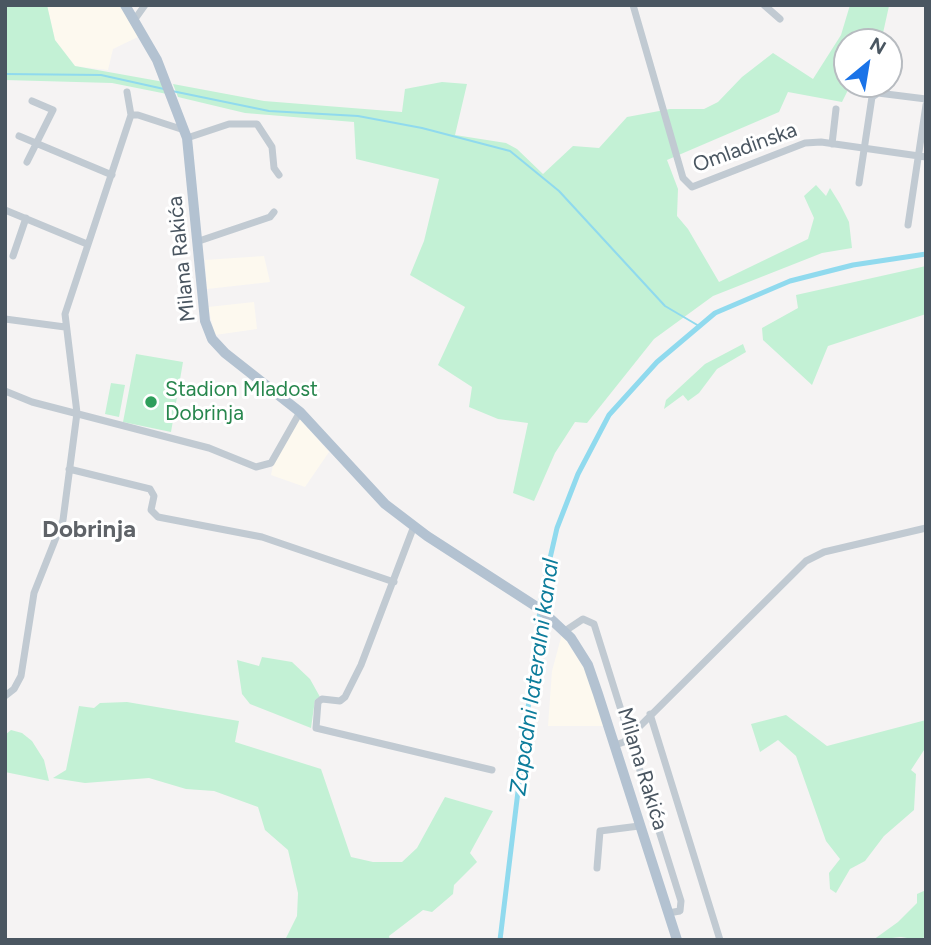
<!DOCTYPE html>
<meta charset="utf-8">
<style>
body{margin:0}
#map{position:relative;width:931px;height:945px;overflow:hidden;background:#f5f3f3;font-family:Figtree,sans-serif}
canvas{display:block}
.frame{position:absolute;inset:0;border:7px solid #4a5661;pointer-events:none}
.north{position:absolute;left:833px;top:28px;width:70px;height:70px;box-sizing:border-box;background:#fff;border:2px solid #b7bbc0;border-radius:50%;rotate:30deg;font-size:19px;font-weight:700;line-height:28px;text-align:center;color:#4a5661}
.north::after{content:'';display:block;margin:auto;width:24px;height:32px;background:#1a73e8;clip-path:polygon(50% 0,100% 100%,50% 72%,0 100%)}
</style>
<div id="map">
<canvas width="931" height="945"></canvas>
<div class="frame"></div>
<div class="north">N</div>
</div>
<script>
const ctx = document.querySelector('canvas').getContext('2d');
ctx.lineJoin = 'round';
function fill(path, color) {
  ctx.fillStyle = color;
  ctx.fill(path, 'evenodd');
}
function toPath(rows) {
  const path = new Path2D();
  for (const r of rows) {
    path.moveTo(r[0], r[1]);
    for (let i = 2; i < r.length; i += 2) path.lineTo(r[i], r[i + 1]);
  }
  return path;
}
function strokePath(path, color, width, dash) {
  ctx.strokeStyle = color;
  ctx.lineWidth = width;
  ctx.lineCap = dash ? 'butt' : 'round';
  ctx.setLineDash(dash || []);
  ctx.stroke(path);
}
function write(font, color, halo, rows, align = 'center') {
  ctx.font = font + ' Figtree,sans-serif';
  ctx.lineWidth = 6;
  ctx.setLineDash([]);
  ctx.textBaseline = 'middle';
  ctx.strokeStyle = halo;
  ctx.fillStyle = color;
  for (const [text, x, y, turn = 0] of rows) {
    ctx.save();
    ctx.translate(x, y);
    ctx.rotate((+turn || 0) * Math.PI / 180);
    ctx.textAlign = isNaN(turn) ? turn : align;
    if (halo) ctx.strokeText(text, 0, 0);
    ctx.fillText(text, 0, 0);
    ctx.restore();
  }
}
fill(toPath([
 [47,5,121,5,142,35,113,49,108,70,75,66,55,40],
 [264,256,270,282,207,289,205,260],
 [254,302,257,329,215,335,208,307],
 [298,417,329,452,305,487,271,475,273,465],
 [562,634,587,673,604,726,548,726,552,671]
]), '#fdf9ef');
fill(toPath([
 [5,5,47,5,55,40,75,66,164,82,167,94,112,83,5,80],
 [850,5,889,6,881,42,847,42,847,84,851,84,842,102,788,92,779,112,667,160,678,189,677,216,688,229,719,282,808,239,814,218,804,196,816,185,826,196,830,188,840,204,849,222,852,248,822,253,713,296,654,339,587,423,575,422,555,453,534,501,513,493,528,423,498,419,469,407,472,387,438,365,465,307,410,275,424,241,439,179,356,159,354,122,245,113,178,97,173,84,264,101,402,112,405,89,442,82,467,84,455,135,506,143,517,149,543,174,573,146,599,148,627,117,670,109,704,109,718,102,742,77,773,53,813,79,841,35],
 [926,266,926,314,828,346,812,385,763,340,762,328,798,308,796,295],
 [743,344,746,352,717,369,699,393,688,401,683,395,664,409,666,400,705,364],
 [136,354,183,362,171,432,123,422],
 [111,383,125,385,119,417,105,414],
 [262,657,292,662,310,679,320,697,315,700,311,728,250,704,242,694,237,660,259,666],
 [127,702,239,721,235,742,321,769,351,857,373,862,402,862,417,848,445,797,493,811,470,853,477,862,454,885,453,894,432,912,423,910,389,936,390,940,285,940,297,916,298,893,288,850,265,830,258,807,214,791,186,789,149,778,85,783,53,778,66,770,79,706,94,708,100,703],
 [786,715,827,746,926,720,926,747,911,770,916,774,914,810,884,836,865,861,850,869,836,893,830,889,829,873,840,859,826,841,796,756,778,740,760,752,751,724],
 [11,730,22,733,32,741,44,760,49,781,5,772,5,735],
 [926,890,926,936,920,940,901,937,873,940,898,922,917,903,917,894]
]), '#c3f1d5');
strokePath(toPath([
 [5,74,101,75,164,89],
 [172,91,269,111,358,116,422,128,510,151,559,191,665,306,699,326]
]), '#90daee', 2);
strokePath(toPath([
 [500,940,542,593,557,528,578,474,609,415,657,362,715,313,790,281,853,265,926,254]
]), '#90daee', 5);
strokePath(toPath([
 [633,5,683,178,692,187,805,143,821,142,926,157],
 [764,5,780,19],
 [135,19,145,5],
 [131,115,138,115,184,130],
 [19,136,112,175],
 [187,138,229,124,257,124,272,147,274,168,279,175],
 [832,144,836,109],
 [27,162,53,110,32,101],
 [859,183,872,97,878,93,926,99],
 [5,210,87,244],
 [908,225,926,105],
 [199,241,270,217,274,212],
 [13,256,26,218],
 [5,319,65,327],
 [5,391,32,402,209,448,256,467,271,463,300,412],
 [69,469,150,489,154,496,151,510,158,517,262,537,394,582],
 [414,526,361,665,345,697,340,701,322,699,318,702,316,728,492,770],
 [565,631,583,619,594,624,681,901,680,911,668,913],
 [5,696,14,689,21,676,34,593,63,520,77,413,65,314,131,115,127,92],
 [650,714,720,940],
 [615,745,624,742,806,561,824,552,926,528],
 [597,868,600,831,639,826]
]), '#c1cad2', 7);
strokePath(toPath([
 [125,5,157,60,187,138,205,321,212,339,225,353,300,412,385,504,427,536,540,609,571,638,588,665,598,694,677,940]
]), '#b3c2d1', 10);
for (const [x, y, r, color] of [
 [151,402,7,"#2e9e5b"]
]) {
  const dot = new Path2D();
  dot.arc(x, y, r, 0, 2 * Math.PI);
  ctx.fillStyle = color;
  ctx.fill(dot);
  strokePath(dot, '#fff', 2.5);
}
write('21px', '#4a5661', '#fff', [
 ["Omladinska",745,148,-20],
 ["Milana Rakića",182,259,-96],
 ["Milana Rakića",642,769,73]
]);
write('21px', '#27864d', '#fff', [
 ["Stadion Mladost",165,390],
 ["Dobrinja",165,414]
], 'left');
write('italic 23px', '#0c7c9b', '#fff', [
 ["Zapadni lateralni kanal",535,677,-82]
]);
write('bold 24px', '#5f6368', '#fff', [
 ["Dobrinja",89,530]
]);
</script>
